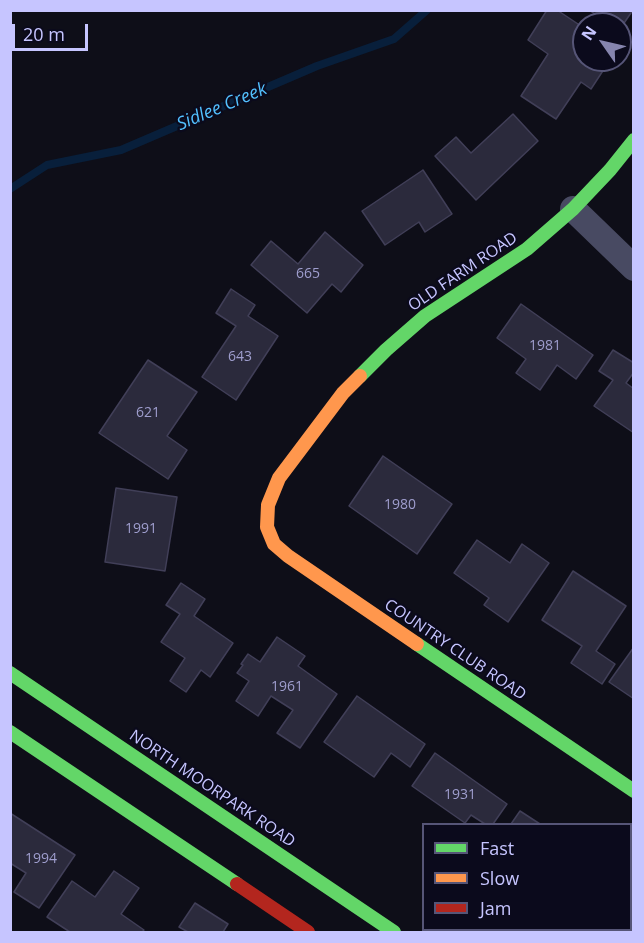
<!DOCTYPE html>
<style>
body{margin:0}
#map{position:relative;width:644px;height:943px;overflow:hidden;background:#0e0e18;font-family:"Open Sans",sans-serif}
canvas{display:block}
.frame{position:absolute;inset:0;border:12px solid #c6c5ff;pointer-events:none}
.legend{position:absolute;left:422px;top:823px;width:210px;height:108px;box-sizing:border-box;background:#0b0a1c;border:2px solid #565577;margin:0;padding:8px 10px;list-style:none;font-size:18px;color:#c6c5ff}
.legend li{display:flex;align-items:center;gap:12px;height:30px}
.legend b{width:30px;border:2px solid #565577}
.north{position:absolute;left:572px;top:12px;width:60px;height:60px;box-sizing:border-box;background:#0b0a1c;border:2px solid #565577;border-radius:50%;rotate:304deg;font-size:16px;font-weight:700;line-height:24px;text-align:center;color:#c6c5ff}
.north::after{content:'';display:block;margin:auto;width:21px;height:27px;background:#8685ae;clip-path:polygon(50% 0,100% 100%,50% 72%,0 100%)}
.scale{position:absolute;left:12px;top:24px;width:76px;height:27px;box-sizing:border-box;border:3px solid #c6c5ff;border-top:0;padding-left:8px;font-size:18px;line-height:21px;white-space:nowrap;color:#c6c5ff;-webkit-text-stroke:4px #0b0a1c;paint-order:stroke}
</style>
<div id="map">
<canvas width="644" height="943"></canvas>
<div class="frame"></div>
<ul class="legend">
<li><b style="height:8px;background:#63d668"></b>Fast</li>
<li><b style="height:8px;background:#ff974d"></b>Slow</li>
<li><b style="height:8px;background:#b3261e"></b>Jam</li>
</ul>
<div class="north">N</div>
<div class="scale">20 m</div>
</div>
<script>
const ctx = document.querySelector('canvas').getContext('2d');
ctx.lineJoin = 'round';
function toPath(rows) {
  const path = new Path2D();
  for (const r of rows) {
    path.moveTo(r[0], r[1]);
    for (let i = 2; i < r.length; i += 2) path.lineTo(r[i], r[i + 1]);
  }
  return path;
}
function strokePath(path, color, width, dash) {
  ctx.strokeStyle = color;
  ctx.lineWidth = width;
  ctx.lineCap = dash ? 'butt' : 'round';
  ctx.setLineDash(dash || []);
  ctx.stroke(path);
}
function fill(path, color) {
  ctx.fillStyle = color;
  ctx.fill(path, 'evenodd');
}
function write(font, color, halo, rows, align = 'center') {
  ctx.font = font + ' "Open Sans",sans-serif';
  ctx.lineWidth = 4.5;
  ctx.setLineDash([]);
  ctx.textBaseline = 'middle';
  ctx.strokeStyle = halo;
  ctx.fillStyle = color;
  for (const [text, x, y, turn = 0] of rows) {
    ctx.save();
    ctx.translate(x, y);
    ctx.rotate((+turn || 0) * Math.PI / 180);
    ctx.textAlign = isNaN(turn) ? turn : align;
    if (halo) ctx.strokeText(text, 0, 0);
    ctx.fillText(text, 0, 0);
    ctx.restore();
  }
}
strokePath(toPath([
 [10,189,47,165,121,150,317,66,394,39,427,10]
]), '#081f3b', 8);
const building = toPath([
 [547,10,557,10,584,28,584,60,610,60,591,89,581,82,556,119,521,96,548,54,528,40,547,10],
 [589,10,633,10,620,29,620,24,609,24,589,10],
 [513,114,538,141,476,200,435,156,456,137,471,153,513,114],
 [423,170,452,214,425,232,419,222,385,245,362,211,423,170],
 [325,232,363,265,341,292,332,284,307,313,251,265,271,241,298,264,325,232],
 [231,289,255,305,248,316,278,336,236,400,202,377,236,326,216,313,231,289],
 [521,304,593,355,576,379,557,365,540,390,516,373,526,359,497,338,521,304],
 [613,350,634,363,634,372,626,383,634,389,634,433,594,406,613,380,599,371,613,350],
 [148,360,197,392,167,436,187,450,168,479,99,433,148,360],
 [383,456,452,504,417,554,349,506,383,456],
 [116,488,177,497,165,571,105,562,116,488],
 [477,540,510,563,522,544,549,563,508,622,484,605,489,598,454,573,477,540],
 [573,571,626,606,596,651,615,664,602,684,571,663,582,646,542,620,573,571],
 [181,583,205,599,194,616,233,643,210,677,201,670,186,692,170,681,185,658,161,642,180,614,166,605,181,583],
 [277,637,305,656,298,666,337,694,300,748,277,733,293,710,271,696,258,716,236,701,249,681,237,673,243,665,241,664,248,654,260,662,277,637],
 [634,647,634,699,609,682,634,647],
 [357,696,425,744,410,767,391,753,374,777,324,742,357,696],
 [435,753,507,804,493,824,485,824,471,815,465,823,412,786,435,753],
 [520,811,540,824,511,824,520,811],
 [10,813,75,855,39,908,14,892,26,873,10,863,10,813],
 [114,871,139,888,121,914,144,930,142,932,70,932,47,917,72,881,95,897,114,871],
 [630,893,634,895,634,932,610,932,611,930,610,930,630,930,630,893],
 [195,903,228,924,223,932,188,932,179,927,195,903],
 [566,930,600,930,598,932,571,932,566,930]
]);
fill(building, '#2b2a3c');
strokePath(building, '#413f58', 1.5);
strokePath(toPath([
 [573,209,634,268]
]), '#484a62', 26);
strokePath(toPath([
 [360,376,386,350,425,316,527,249,573,209,610,170,634,140],
 [417,644,634,791],
 [10,673,394,932],
 [10,732,237,884]
]), '#63d668', 14);
strokePath(toPath([
 [360,376,343,393,279,478,268,505,267,527,274,544,288,556,417,644]
]), '#ff974d', 14);
strokePath(toPath([
 [237,884,308,932]
]), '#b3261e', 14);
write('14px', '#9f9ece', null, [
 ["665",308,274],
 ["1981",545,346],
 ["643",240,357],
 ["621",148,413],
 ["1980",400,505],
 ["1991",141,529],
 ["1961",287,687],
 ["1931",460,795],
 ["1994",41,859]
]);
write('16px', '#c6c5ff', '#0b0a1c', [
 ["OLD FARM ROAD",463,272,-34],
 ["COUNTRY CLUB ROAD",455,650,34],
 ["NORTH MOORPARK ROAD",212,789,34]
]);
write('italic 18px', '#53c1ff', '#0b0a1c', [
 ["Sidlee Creek",222,107,-23]
]);
</script>
